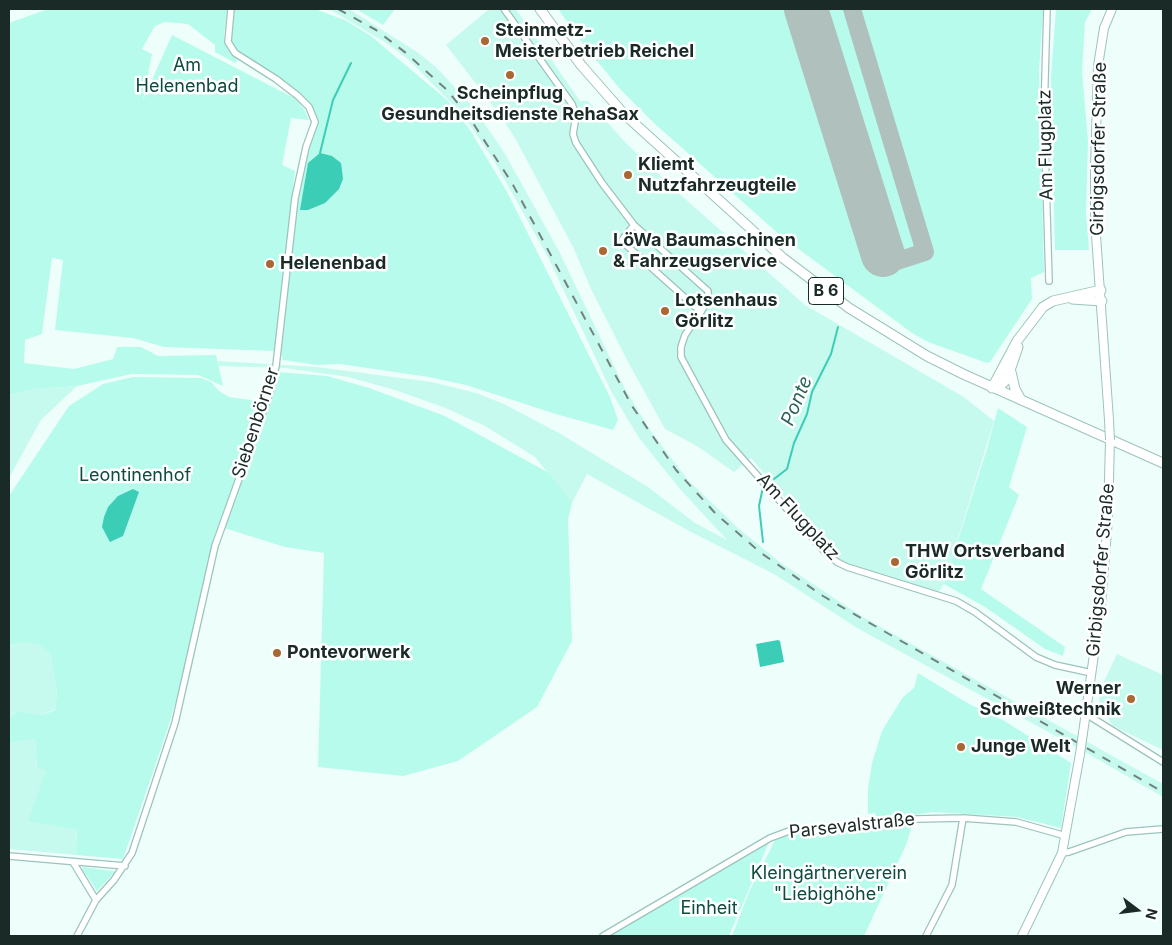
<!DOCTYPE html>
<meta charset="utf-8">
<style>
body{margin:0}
#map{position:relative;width:1172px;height:945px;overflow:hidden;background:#eefefb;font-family:Inter,sans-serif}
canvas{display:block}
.frame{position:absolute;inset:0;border:10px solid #1a2a27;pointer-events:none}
.north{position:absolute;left:1112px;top:885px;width:50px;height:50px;-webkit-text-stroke:4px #fff;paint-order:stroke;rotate:105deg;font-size:14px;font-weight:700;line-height:20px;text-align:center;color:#1a2a27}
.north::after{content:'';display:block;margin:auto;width:18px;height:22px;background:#1a2a27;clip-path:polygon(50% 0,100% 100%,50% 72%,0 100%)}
</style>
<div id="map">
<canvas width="1172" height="945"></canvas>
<div class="frame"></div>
<div class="north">N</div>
</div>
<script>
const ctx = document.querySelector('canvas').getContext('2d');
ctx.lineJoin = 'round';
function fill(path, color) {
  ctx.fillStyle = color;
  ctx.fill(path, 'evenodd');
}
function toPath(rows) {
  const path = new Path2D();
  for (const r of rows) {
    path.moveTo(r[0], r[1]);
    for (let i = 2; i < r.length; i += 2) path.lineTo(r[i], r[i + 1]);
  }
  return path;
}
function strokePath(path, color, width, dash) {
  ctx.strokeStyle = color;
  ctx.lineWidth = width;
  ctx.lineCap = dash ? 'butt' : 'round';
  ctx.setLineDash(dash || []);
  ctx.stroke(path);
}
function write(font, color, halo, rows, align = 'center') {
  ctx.font = font + ' Inter,sans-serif';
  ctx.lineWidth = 5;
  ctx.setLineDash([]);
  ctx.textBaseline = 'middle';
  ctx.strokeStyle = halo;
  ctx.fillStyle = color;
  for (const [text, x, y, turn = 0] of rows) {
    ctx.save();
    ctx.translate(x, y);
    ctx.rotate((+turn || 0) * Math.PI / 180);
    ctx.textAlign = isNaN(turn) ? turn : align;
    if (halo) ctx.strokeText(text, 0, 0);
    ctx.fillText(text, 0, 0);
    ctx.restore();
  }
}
fill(toPath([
 [329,9,349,9,417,52,436,67,473,107,504,152,559,251,624,387,650,430,688,480,738,528,781,563,863,617,1163,784,1163,797,1085,752,857,628,774,574,689,531,587,474,572,503,535,457,485,426,443,407,395,390,348,377,285,368,217,366,218,361,317,367,432,382,476,393,504,404,559,433,648,487,695,523,727,540,679,488,639,438,612,393,548,257,493,159,463,115,409,60,388,44],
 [489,9,516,9,580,101,588,101,626,143,674,189,805,305,964,397,994,421,944,584,939,592,851,566,838,560,751,458,734,472,697,446,665,429,628,362,591,289,574,249,515,138,498,112,446,45],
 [77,386,41,420,9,478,9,395,36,389],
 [25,642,41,644,50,654,57,692,55,709,43,715,17,711,9,719,9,645],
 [1117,654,1163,675,1163,750,1113,726,1100,706,1099,692],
 [35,739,37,768,46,771,77,829,76,855,9,849,9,743]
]), '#c7faef');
fill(toPath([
 [48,9,227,9,224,36,228,50,238,60,235,63,215,52,215,45,188,24,165,22,155,26,142,49,152,54,143,100,172,35,296,99,304,109,309,120,291,118,282,165,295,171,275,351,164,347,133,338,55,330,63,260,52,258,42,334,25,340,24,363,74,369,113,359,117,347,141,347,158,356,216,355,223,386,198,375,132,374,77,386,36,389,9,395,9,23],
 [231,9,315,9,347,21,371,36,447,100,470,130,506,190,610,397,618,420,613,430,556,414,466,385,429,377,340,364,317,365,283,360,281,353,293,235,302,171,317,122,310,104,235,53,228,42],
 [356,9,395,9,383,25],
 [558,9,1043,9,1039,72,1044,272,1031,278,1032,299,990,362,987,363,928,342,912,333,781,236,654,123,620,89,583,44],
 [1056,9,1092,9,1085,22,1082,72,1088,141,1086,213,1089,250,1055,250,1051,77],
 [277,372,327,376,369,388,445,416,549,473,572,503,568,520,572,641,537,707,458,761,403,776,318,767,324,553,285,547,224,528],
 [133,377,201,378,211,382,219,391,229,397,264,402,214,537,179,690,165,737,123,859,76,855,77,829,28,821,46,771,37,768,35,739,9,743,9,719,17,711,43,715,55,710,57,692,50,654,41,645,25,642,9,645,9,496,69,406,103,384],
 [998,408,1027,427,1009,487,1019,495,981,589,1065,647,1063,656,1045,649,985,607,944,584,986,452],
 [918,673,969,704,1003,720,1071,763,1061,828,1017,817,932,812,877,821,875,813,868,814,868,789,872,763,882,731,903,697,914,688],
 [914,820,906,845,864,936,732,936,749,892,776,838,792,833,857,830],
 [769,842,729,936,607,936],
 [83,867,113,871,115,872,97,891,82,869]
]), '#b7fbed');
fill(toPath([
 [320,153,332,156,341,163,343,179,339,189,325,203,308,210,300,210,308,163],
 [133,489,139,492,123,536,110,542,102,527,104,517,108,507,118,496],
 [778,640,780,641,784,662,760,667,756,644]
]), '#3ccdb7');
strokePath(toPath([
 [320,153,333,100,351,63],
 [774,479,787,469,794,443,807,414,812,392,831,354,838,327],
 [763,487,759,506,763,542]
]), '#3ccdb7', 2);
strokePath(toPath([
 [852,9,925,252,894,262,883,255]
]), '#b0c0bd', 18);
strokePath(toPath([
 [806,9,883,255]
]), '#b0c0bd', 44);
const street = toPath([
 [504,9,572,104,576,116,573,134,576,143,602,183,634,225,708,291,708,301,685,335,681,347,681,357,726,440,825,552,837,562,847,567,956,601,975,612,1036,657,1055,665,1092,673],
 [1047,9,1044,114,1049,281],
 [634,225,622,240,625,244,701,312],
 [1086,714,1163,762],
 [1062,853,1069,852,1126,832,1163,829],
 [9,856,125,866],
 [73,862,96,900],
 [77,936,96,900,114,880,132,853,175,723,215,546,270,392,276,366,295,198,306,147,315,122,309,107,298,96,276,79,235,53,228,42,231,9],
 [603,936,770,838,789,831,858,827,917,819,963,818,1016,822,1066,836],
 [926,936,952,885,963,818]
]);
const secondary = toPath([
 [1109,420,1095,221,1095,169,1098,66,1104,28,1112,9],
 [1083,733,1101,604,1108,519,1110,440],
 [1022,936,1062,853,1080,754]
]);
const primary = toPath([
 [540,9,581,65,623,113,783,258,849,308,927,356,963,374,1163,463],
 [1072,299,1102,301],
 [1011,372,1015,389,1021,400],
 [992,388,1017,341,1043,307,1053,301,1101,290],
 [992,388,999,387,1007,379,1018,347]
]);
strokePath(street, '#9cc4bc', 8);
strokePath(secondary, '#9cc4bc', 10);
strokePath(primary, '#9cc4bc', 11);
strokePath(street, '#fff', 5.5);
strokePath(secondary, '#fff', 8);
strokePath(primary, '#fff', 9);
strokePath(toPath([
 [338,9,376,30,406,53,447,90,469,117,512,183,632,406,676,470,716,514,761,553,823,596,1163,792]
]), '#72827f', 2, [9, 9]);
const secondaryBridge = toPath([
 [1109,420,1110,440],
 [1080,754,1083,733]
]);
strokePath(secondaryBridge, '#9cc4bc', 10, []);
strokePath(secondaryBridge, '#fff', 8);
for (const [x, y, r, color] of [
 [485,41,5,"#a96733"],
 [510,75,5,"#a96733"],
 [628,175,5,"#a96733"],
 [603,251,5,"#a96733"],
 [270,264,5,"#a96733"],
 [665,311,5,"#a96733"],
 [895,562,5,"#a96733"],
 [277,653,5,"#a96733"],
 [1131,699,5,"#a96733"],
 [961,747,5,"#a96733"]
]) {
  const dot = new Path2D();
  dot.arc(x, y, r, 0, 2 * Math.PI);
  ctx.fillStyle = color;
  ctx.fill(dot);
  strokePath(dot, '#fff', 2);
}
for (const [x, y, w] of [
 [826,291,35]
]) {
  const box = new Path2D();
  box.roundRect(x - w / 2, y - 13.5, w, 27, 4);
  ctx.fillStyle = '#fff';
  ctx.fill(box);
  strokePath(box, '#1a2a27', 1);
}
write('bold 16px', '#1a2a27', null, [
 ["B 6",826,291]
]);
write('bold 18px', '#1a2a27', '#fff', [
 ["Steinmetz-",495,31],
 ["Meisterbetrieb Reichel",495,52],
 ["Scheinpflug",510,94,"center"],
 ["Gesundheitsdienste RehaSax",510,115,"center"],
 ["Kliemt",638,165],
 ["Nutzfahrzeugteile",638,186],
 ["LöWa Baumaschinen",613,241],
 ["& Fahrzeugservice",613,262],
 ["Helenenbad",280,264],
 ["Lotsenhaus",675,301],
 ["Görlitz",675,322],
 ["THW Ortsverband",905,552],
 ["Görlitz",905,573],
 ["Pontevorwerk",287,653],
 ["Werner",1121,689,"right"],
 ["Schweißtechnik",1121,710,"right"],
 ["Junge Welt",971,747]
], 'left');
write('18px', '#0d4b41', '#fff', [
 ["Am",187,66],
 ["Helenenbad",187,87],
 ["Leontinenhof",135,476],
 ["Kleingärtnerverein",829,874],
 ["\"Liebighöhe\"",829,895],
 ["Einheit",709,909]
]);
write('18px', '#1a2a27', '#fff', [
 ["Am Flugplatz",1046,145,-91],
 ["Girbigsdorfer Straße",1099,149,-89],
 ["Siebenbörner",256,423,-72],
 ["Am Flugplatz",798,517,47],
 ["Girbigsdorfer Straße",1101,570,-85],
 ["Parsevalstraße",852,826,-6]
]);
write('italic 19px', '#296258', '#fff', [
 ["Ponte",797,401,-67]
]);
</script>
